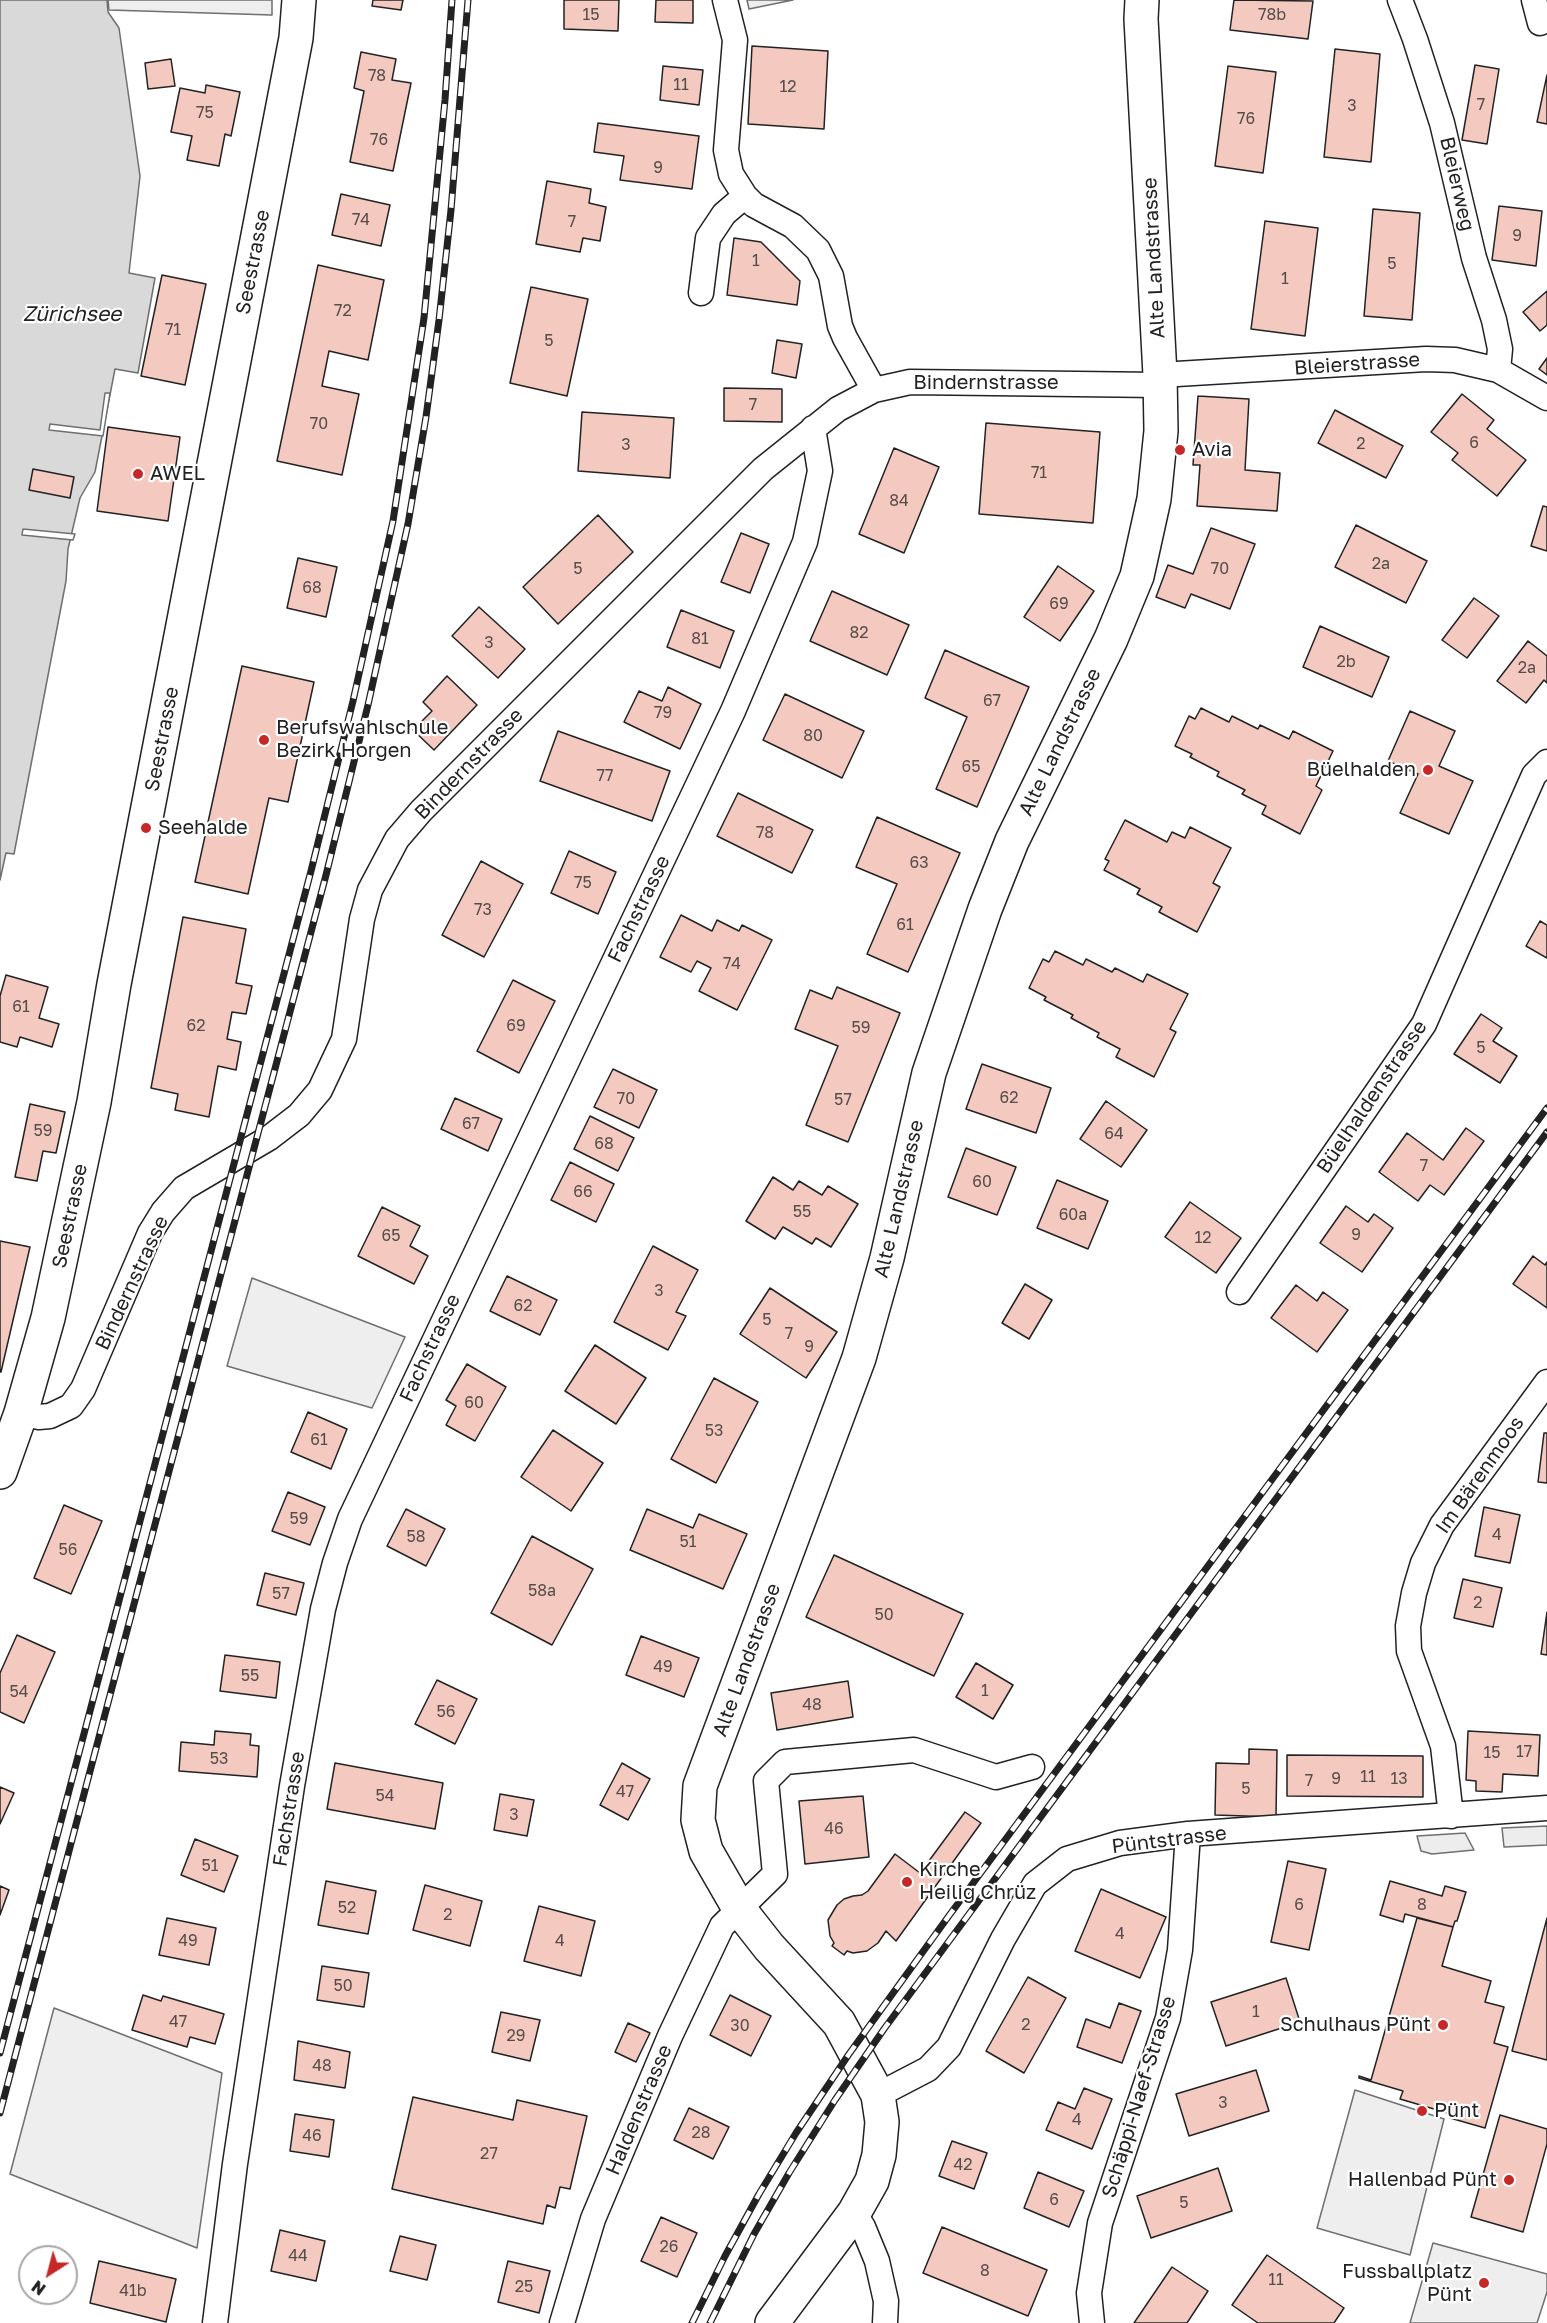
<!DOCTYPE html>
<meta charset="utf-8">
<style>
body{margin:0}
#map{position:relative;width:1547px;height:2323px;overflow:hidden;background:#fff;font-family:"Golos Text",sans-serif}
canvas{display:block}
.north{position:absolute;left:18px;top:2245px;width:60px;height:60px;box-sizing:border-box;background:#fff;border:2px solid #a7a7a7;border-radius:50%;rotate:216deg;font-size:16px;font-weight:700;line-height:24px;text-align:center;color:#222}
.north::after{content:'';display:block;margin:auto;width:21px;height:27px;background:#c62828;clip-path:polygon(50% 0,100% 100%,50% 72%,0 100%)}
</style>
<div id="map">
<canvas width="1547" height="2323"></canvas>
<div class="north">N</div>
</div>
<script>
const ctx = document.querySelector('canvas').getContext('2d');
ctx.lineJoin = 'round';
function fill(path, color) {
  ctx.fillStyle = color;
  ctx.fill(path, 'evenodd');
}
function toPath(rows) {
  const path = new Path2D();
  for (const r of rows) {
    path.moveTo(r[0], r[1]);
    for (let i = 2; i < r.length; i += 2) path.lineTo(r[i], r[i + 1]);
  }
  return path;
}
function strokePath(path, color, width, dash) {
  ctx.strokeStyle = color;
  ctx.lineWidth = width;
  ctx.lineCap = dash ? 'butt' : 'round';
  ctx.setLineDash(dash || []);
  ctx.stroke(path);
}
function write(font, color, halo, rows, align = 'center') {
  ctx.font = font + ' "Golos Text",sans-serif';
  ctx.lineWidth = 4.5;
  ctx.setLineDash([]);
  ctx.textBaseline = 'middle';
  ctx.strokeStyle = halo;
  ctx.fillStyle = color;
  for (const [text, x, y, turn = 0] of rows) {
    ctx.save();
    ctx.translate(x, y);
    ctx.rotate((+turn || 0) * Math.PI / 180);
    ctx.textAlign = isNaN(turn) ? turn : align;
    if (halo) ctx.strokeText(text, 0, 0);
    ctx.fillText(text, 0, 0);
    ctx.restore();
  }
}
const green = toPath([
 [108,0,272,0,272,15,109,10,108,0],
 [252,1278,405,1337,372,1408,227,1366,252,1278],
 [54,2008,222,2073,197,2248,10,2174,54,2008],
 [1355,2090,1444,2119,1410,2255,1317,2228,1355,2090],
 [1433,2243,1547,2274,1547,2292,1537,2323,1410,2323,1433,2243]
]);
fill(green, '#eee');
strokePath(green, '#6f6f6f', 1.5);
const parking = toPath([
 [747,0,793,0,749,9,747,0],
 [1547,1826,1547,1845,1504,1847,1502,1828,1547,1826],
 [1465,1833,1474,1850,1432,1854,1421,1851,1417,1836,1465,1833]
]);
fill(parking, '#ededed');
strokePath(parking, '#6f6f6f', 1.5);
const water = toPath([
 [0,0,107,0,108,12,119,28,140,176,129,273,155,278,138,373,115,369,95,472,80,498,68,549,66,581,14,854,6,853,0,880,0,0]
]);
fill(water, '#d9d9d9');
strokePath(water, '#6f6f6f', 1.5);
const pier = toPath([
 [105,393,110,393,103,436,49,430,50,424,100,430,105,393],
 [23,529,75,534,73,540,22,535,23,529]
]);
fill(pier, '#fff');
strokePath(pier, '#6f6f6f', 1.5);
const building = toPath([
 [373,0,403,0,401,10,372,6,373,0],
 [564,0,619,0,618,31,564,29,564,0],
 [656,0,693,0,693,23,655,22,656,0],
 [1234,0,1313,1,1308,39,1230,30,1234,0],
 [752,46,828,51,824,129,748,124,752,46],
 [1335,49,1380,54,1371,162,1324,157,1335,49],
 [361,52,396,59,392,80,411,83,393,171,350,162,364,91,354,88,361,52],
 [171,59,175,86,148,89,145,63,171,59],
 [1475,65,1499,69,1487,144,1462,140,1475,65],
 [663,66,703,70,699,105,660,100,663,66],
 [1228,66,1276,72,1263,173,1215,166,1228,66],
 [1547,75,1547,124,1537,122,1547,75],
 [206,85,240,92,231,136,225,134,219,166,187,160,192,136,171,132,180,88,205,93,206,85],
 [598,123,699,136,692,189,620,180,624,156,594,152,598,123],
 [547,181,591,189,589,203,606,207,600,241,583,238,580,252,536,244,547,181],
 [341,194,390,205,381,246,332,235,341,194],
 [1499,206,1542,211,1536,266,1492,260,1499,206],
 [1373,209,1420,213,1412,320,1364,316,1373,209],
 [1265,221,1318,228,1305,336,1251,329,1265,221],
 [734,238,761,242,800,281,797,305,727,295,734,238],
 [318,265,384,280,368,360,329,351,322,386,359,394,342,475,277,461,318,265],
 [162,275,206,284,185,385,141,376,162,275],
 [531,287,588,299,567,396,510,383,531,287],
 [1547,291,1547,325,1540,331,1523,312,1547,291],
 [777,340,802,344,796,378,772,373,777,340],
 [1547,358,1547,375,1539,369,1547,358],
 [724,388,782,389,782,422,724,421,724,388],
 [1462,394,1494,420,1487,429,1526,460,1497,496,1452,460,1458,453,1431,432,1462,394],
 [1198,396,1249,399,1245,470,1280,473,1277,511,1197,506,1200,465,1193,465,1198,396],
 [1335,410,1403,446,1386,478,1318,443,1335,410],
 [582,412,674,418,670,478,578,471,582,412],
 [986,423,1100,432,1093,523,979,514,986,423],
 [108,427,180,437,168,521,97,511,108,427],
 [894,448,939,467,904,553,859,534,894,448],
 [33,469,74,477,70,498,29,490,33,469],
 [1543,506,1547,507,1547,551,1531,546,1543,506],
 [598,515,633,552,558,624,523,587,598,515],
 [1356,525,1427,561,1406,603,1335,567,1356,525],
 [1211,528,1255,544,1230,609,1191,594,1185,608,1156,597,1168,565,1193,574,1211,528],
 [741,533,769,544,750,593,721,582,741,533],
 [298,558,337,567,326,617,287,608,298,558],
 [1058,566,1094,591,1060,641,1024,617,1058,566],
 [832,591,909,625,887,675,810,641,832,591],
 [1474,598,1499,616,1467,658,1442,640,1474,598],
 [479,607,525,649,498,678,452,636,479,607],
 [681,610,734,631,720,668,667,647,681,610],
 [1320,626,1389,657,1372,697,1303,667,1320,626],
 [1528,641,1547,656,1547,683,1544,680,1526,703,1497,681,1528,641],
 [945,650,1029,687,977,807,936,789,967,717,925,698,945,650],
 [242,666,314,682,288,802,269,798,248,894,195,882,242,666],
 [447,676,477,705,434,750,413,730,432,711,423,702,447,676],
 [668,687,701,704,680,749,624,722,639,691,662,701,668,687],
 [785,694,864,731,842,778,763,740,785,694],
 [1201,708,1229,722,1232,716,1258,729,1260,725,1289,739,1293,731,1333,751,1316,786,1322,790,1300,834,1262,814,1266,806,1242,794,1245,790,1217,776,1219,772,1190,757,1192,754,1175,746,1189,716,1195,719,1201,708],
 [1410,711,1455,731,1439,766,1473,781,1449,834,1400,813,1418,774,1388,761,1410,711],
 [558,731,670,771,652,821,540,781,558,731],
 [738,793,813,830,792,873,717,836,738,793],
 [877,817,960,853,908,972,867,954,897,884,856,867,877,817],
 [1125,820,1167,842,1172,832,1185,838,1190,827,1231,848,1213,883,1220,887,1197,932,1159,912,1162,907,1137,894,1140,889,1104,870,1109,861,1105,859,1125,820],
 [569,851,616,872,598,914,551,893,569,851],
 [481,861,523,884,484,957,442,935,481,861],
 [681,915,712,931,717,920,739,931,742,925,772,940,737,1010,699,991,711,968,697,961,691,972,660,957,681,915],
 [183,917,246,929,236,983,252,986,246,1014,232,1012,227,1039,241,1042,236,1070,218,1066,209,1117,175,1110,178,1094,151,1088,183,917],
 [1540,921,1547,925,1547,958,1526,946,1540,921],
 [1055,951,1083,965,1086,959,1112,972,1115,968,1143,982,1147,974,1188,994,1170,1029,1176,1032,1154,1077,1116,1057,1120,1049,1097,1037,1099,1033,1071,1018,1073,1015,1044,1000,1046,997,1029,988,1043,959,1049,962,1055,951],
 [6,975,48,987,39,1018,59,1024,52,1047,20,1037,17,1047,0,1042,0,996,6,975],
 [513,980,555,1001,519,1073,477,1051,513,980],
 [837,987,900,1013,848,1142,806,1125,838,1046,795,1029,810,990,832,999,837,987],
 [1481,1014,1502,1028,1493,1041,1517,1056,1500,1083,1454,1054,1481,1014],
 [982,1064,1051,1088,1036,1133,966,1109,982,1064],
 [613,1069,657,1090,639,1128,594,1107,613,1069],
 [455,1098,502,1119,488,1151,441,1129,455,1098],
 [1106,1101,1147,1130,1121,1167,1080,1139,1106,1101],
 [30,1104,65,1112,56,1153,43,1151,37,1181,15,1177,30,1104],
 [590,1116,634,1138,618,1171,574,1149,590,1116],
 [1466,1128,1484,1141,1444,1195,1430,1185,1418,1201,1379,1172,1407,1133,1443,1160,1466,1128],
 [966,1148,1016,1167,997,1215,948,1197,966,1148],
 [570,1162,614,1184,596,1222,551,1200,570,1162],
 [773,1177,793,1190,799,1181,822,1195,828,1186,858,1204,831,1247,816,1238,812,1244,783,1227,775,1239,746,1221,773,1177],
 [1057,1180,1108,1201,1088,1249,1037,1228,1057,1180],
 [1190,1202,1241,1238,1216,1273,1165,1237,1190,1202],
 [1346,1206,1368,1222,1374,1214,1393,1228,1362,1272,1320,1243,1346,1206],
 [382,1207,420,1226,410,1246,428,1256,414,1284,358,1256,382,1207],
 [0,1241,30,1247,1,1372,0,1372,0,1241],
 [653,1246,698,1270,676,1312,686,1316,668,1350,614,1322,653,1246],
 [1533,1256,1545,1265,1547,1262,1547,1308,1513,1284,1533,1256],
 [507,1276,557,1300,540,1335,490,1311,507,1276],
 [1025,1284,1052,1300,1029,1339,1002,1323,1025,1284],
 [1296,1285,1317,1301,1323,1292,1348,1310,1317,1352,1271,1318,1296,1285],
 [770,1288,837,1332,806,1378,740,1334,770,1288],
 [595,1345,646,1378,616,1424,565,1391,595,1345],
 [467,1364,506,1387,475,1441,446,1425,456,1406,446,1400,467,1364],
 [714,1378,758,1402,716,1483,671,1459,714,1378],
 [308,1412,347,1429,331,1469,291,1452,308,1412],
 [553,1430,603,1463,571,1511,521,1477,553,1430],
 [1544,1433,1547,1433,1547,1483,1538,1482,1544,1433],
 [288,1492,325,1507,310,1545,272,1531,288,1492],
 [64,1505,102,1521,71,1594,34,1578,64,1505],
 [1484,1507,1520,1515,1510,1563,1475,1556,1484,1507],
 [406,1509,445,1529,426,1566,387,1546,406,1509],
 [647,1509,693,1528,699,1514,747,1534,723,1589,630,1550,647,1509],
 [532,1536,593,1569,552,1645,491,1613,532,1536],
 [834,1555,963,1614,934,1676,806,1617,834,1555],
 [265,1573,304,1583,296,1615,257,1605,265,1573],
 [1463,1579,1502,1588,1493,1627,1454,1618,1463,1579],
 [1547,1612,1547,1655,1541,1654,1547,1612],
 [17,1635,55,1652,24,1723,0,1712,0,1673,17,1635],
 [641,1636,699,1658,684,1697,626,1675,641,1636],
 [225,1655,280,1662,276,1698,220,1691,225,1655],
 [976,1663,1013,1685,993,1719,956,1697,976,1663],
 [437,1680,477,1699,455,1744,415,1724,437,1680],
 [848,1681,853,1717,777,1730,771,1693,848,1681],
 [215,1731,251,1734,250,1745,259,1746,257,1777,179,1771,181,1742,214,1745,215,1731],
 [1468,1731,1540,1735,1538,1776,1503,1774,1502,1792,1476,1791,1476,1781,1466,1780,1468,1731],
 [1249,1749,1277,1750,1276,1817,1215,1815,1216,1763,1249,1764,1249,1749],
 [1287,1755,1423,1756,1423,1797,1287,1796,1287,1755],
 [335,1763,443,1783,435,1829,327,1809,335,1763],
 [622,1763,650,1779,628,1820,600,1805,622,1763],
 [0,1787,14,1793,0,1824,0,1787],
 [500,1794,534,1800,527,1836,494,1830,500,1794],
 [863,1796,869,1857,805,1864,799,1801,863,1796],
 [965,1812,981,1823,896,1941,886,1931,878,1943,867,1951,853,1953,847,1951,844,1955,832,1946,834,1943,830,1936,828,1920,837,1905,844,1899,853,1896,862,1895,868,1891,895,1854,920,1873,965,1812],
 [195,1839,238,1856,224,1892,181,1875,195,1839],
 [1288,1861,1326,1869,1309,1950,1271,1942,1288,1861],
 [326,1881,376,1891,368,1934,318,1925,326,1881],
 [1390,1881,1442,1896,1445,1886,1466,1892,1457,1921,1455,1921,1453,1927,1405,1914,1403,1922,1380,1915,1390,1881],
 [425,1885,482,1901,470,1946,413,1930,425,1885],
 [0,1886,9,1890,0,1915,0,1886],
 [1101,1889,1166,1917,1140,1978,1075,1951,1101,1889],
 [539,1906,595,1921,581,1976,524,1961,539,1906],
 [167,1918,216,1928,209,1965,159,1955,167,1918],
 [1417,1918,1453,1927,1442,1966,1491,1981,1485,2002,1504,2007,1494,2043,1508,2047,1485,2128,1450,2118,1451,2114,1400,2099,1403,2091,1359,2078,1359,2076,1371,2080,1417,1918],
 [1547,1918,1547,2060,1512,2051,1547,1918],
 [322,1966,369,1973,364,2007,317,2000,322,1966],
 [1028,1977,1066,1998,1024,2073,986,2051,1028,1977],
 [1286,1978,1300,2022,1226,2046,1211,2002,1286,1978],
 [143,1995,161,2001,163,1996,224,2014,215,2044,190,2037,187,2047,132,2030,143,1995],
 [730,1995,771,2016,751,2056,710,2035,730,1995],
 [1119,2003,1141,2011,1122,2063,1077,2047,1086,2019,1110,2028,1119,2003],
 [501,2012,540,2020,530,2061,492,2052,501,2012],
 [628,2023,650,2033,636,2062,615,2052,628,2023],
 [298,2041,350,2052,345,2088,294,2080,298,2041],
 [1256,2070,1269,2111,1189,2136,1176,2094,1256,2070],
 [1084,2088,1112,2099,1092,2149,1046,2130,1058,2102,1075,2109,1084,2088],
 [413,2097,513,2120,517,2100,587,2116,570,2189,560,2187,555,2208,547,2205,543,2224,392,2189,413,2097],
 [689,2108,729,2127,713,2159,674,2140,689,2108],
 [295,2114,334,2120,329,2157,290,2151,295,2114],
 [1500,2115,1547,2129,1547,2144,1523,2232,1471,2217,1500,2115],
 [952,2141,987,2153,974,2189,939,2176,952,2141],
 [1218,2168,1232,2211,1151,2238,1137,2196,1218,2168],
 [1038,2172,1084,2191,1069,2227,1024,2208,1038,2172],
 [661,2217,697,2233,677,2277,641,2261,661,2217],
 [942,2227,1047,2270,1028,2316,923,2273,942,2227],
 [280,2230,325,2241,316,2281,271,2271,280,2230],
 [400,2236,436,2245,427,2280,390,2271,400,2236],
 [1267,2255,1344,2308,1334,2323,1258,2323,1232,2305,1267,2255],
 [99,2261,176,2279,166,2322,90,2303,99,2261],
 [508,2261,550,2271,539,2313,498,2302,508,2261],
 [1172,2267,1208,2291,1187,2323,1134,2323,1172,2267]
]);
fill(building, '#f3c9c0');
strokePath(building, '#222', 1.5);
const street = toPath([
 [725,0,735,40,726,150,731,174,745,196,754,205,793,226,818,250,831,276,840,326,845,338,874,390],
 [1400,0,1415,39,1442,123,1474,258,1494,320,1500,349,1498,370],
 [1534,0,1540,23],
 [701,293,708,238,724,214,745,196],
 [1160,375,1426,359,1455,360,1498,370,1547,398],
 [1239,1292,1424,1024,1534,775,1547,762],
 [21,1413,39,1417,50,1416,71,1406,83,1389,150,1233,163,1212,184,1188,269,1138,299,1115,320,1090,344,1039,362,919,370,890,397,839,421,811,763,469,838,409,874,390,910,382,1159,385],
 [1451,1816,1443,1746,1409,1651,1408,1626,1414,1593,1423,1563,1442,1525,1547,1382],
 [878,2095,928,2069,949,2047,1003,1939,1035,1884,1067,1859,1120,1843,1188,1834,1547,1808],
 [854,2213,863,2227,877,2261,886,2301,885,2323],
 [215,2323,235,2164,292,1786,323,1609,335,1563,350,1519,733,711,805,542,820,471,813,428],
 [562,2323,593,2219,670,2036,722,1926,775,1874,766,1781,785,1762,914,1750,996,1777,1032,1767],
 [1092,2323,1089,2293,1100,2223,1168,2018,1180,1950,1188,1834]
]);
const secondary = toPath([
 [772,2323,854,2213,872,2181,879,2155,882,2122,878,2095,839,2023,769,1947,740,1910,706,1851,698,1820,700,1786,859,1358,887,1258,929,1073,985,909,1012,841,1111,639,1137,576,1154,499,1161,431,1160,375,1141,19,1142,0]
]);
const primary = toPath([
 [0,1472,21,1413,48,1318,94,1102,114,984,296,38,299,0]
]);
strokePath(street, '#222', 27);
strokePath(secondary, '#222', 36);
strokePath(primary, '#222', 36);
strokePath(street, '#fff', 24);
strokePath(secondary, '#fff', 33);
strokePath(primary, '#fff', 33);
const rail = toPath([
 [0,2053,311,871,353,701,393,521,424,318,445,100,452,0],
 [0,2113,326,875,368,705,408,524,426,417,439,320,451,210,468,0],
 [692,2323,725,2256,759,2194,796,2133,849,2054,948,1917,1547,1108],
 [710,2323,754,2234,789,2173,835,2100,884,2029,1547,1132]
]);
strokePath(rail, '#222', 7);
strokePath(rail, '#fff', 4.5, [14]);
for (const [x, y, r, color] of [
 [1180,450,6,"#c62828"],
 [138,474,6,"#c62828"],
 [264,740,6,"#c62828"],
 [1428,770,6,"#c62828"],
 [146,828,6,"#c62828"],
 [907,1882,6,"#c62828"],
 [1443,2025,6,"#c62828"],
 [1422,2111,6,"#c62828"],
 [1509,2180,6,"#c62828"],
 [1484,2283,6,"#c62828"]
]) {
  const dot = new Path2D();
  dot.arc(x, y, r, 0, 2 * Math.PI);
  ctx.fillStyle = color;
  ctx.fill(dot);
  strokePath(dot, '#fff', 2);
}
write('16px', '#564c4a', null, [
 ["15",591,15],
 ["78b",1272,15],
 ["78",377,76],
 ["11",681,85],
 ["12",788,87],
 ["7",1481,105],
 ["3",1352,106],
 ["75",205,113],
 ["76",1246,119],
 ["76",379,140],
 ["9",658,168],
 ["74",361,220],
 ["7",572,222],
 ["9",1517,236],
 ["1",756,261],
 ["5",1392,264],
 ["1",1285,279],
 ["72",343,311],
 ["71",173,330],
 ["5",549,341],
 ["7",753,405],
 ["70",319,424],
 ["6",1474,443],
 ["2",1361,444],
 ["3",626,445],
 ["71",1039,473],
 ["84",899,501],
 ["2a",1381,564],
 ["5",578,569],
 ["70",1220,569],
 ["68",312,588],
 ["69",1059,604],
 ["82",859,633],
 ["81",700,639],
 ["3",489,643],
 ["2b",1346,662],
 ["2a",1527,668],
 ["67",992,701],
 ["79",663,713],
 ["80",813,736],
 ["65",971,767],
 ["77",605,776],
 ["78",765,833],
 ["63",919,863],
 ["75",583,883],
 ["73",483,910],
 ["61",905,925],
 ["74",732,964],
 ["61",21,1007],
 ["62",196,1026],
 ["69",516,1026],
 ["59",861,1028],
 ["5",1481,1048],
 ["62",1009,1098],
 ["70",626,1099],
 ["57",843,1100],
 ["67",471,1124],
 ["59",43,1131],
 ["64",1114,1134],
 ["68",604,1144],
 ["7",1424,1166],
 ["60",982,1182],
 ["66",583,1192],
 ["55",802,1212],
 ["60a",1073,1215],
 ["9",1356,1235],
 ["65",391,1236],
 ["12",1203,1238],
 ["3",659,1291],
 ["62",523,1306],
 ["5",767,1320],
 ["7",789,1334],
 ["9",809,1347],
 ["60",474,1403],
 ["53",714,1431],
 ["61",319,1440],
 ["59",299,1519],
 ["4",1497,1535],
 ["58",416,1537],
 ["51",688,1542],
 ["56",68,1550],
 ["58a",542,1591],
 ["57",281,1594],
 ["2",1478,1603],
 ["50",884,1615],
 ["49",663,1667],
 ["55",250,1676],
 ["1",985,1691],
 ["54",19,1692],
 ["48",812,1705],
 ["56",446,1712],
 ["17",1524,1752],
 ["15",1492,1753],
 ["53",219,1759],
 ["11",1368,1777],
 ["9",1336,1779],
 ["13",1399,1779],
 ["7",1309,1781],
 ["5",1246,1789],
 ["47",625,1792],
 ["54",385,1796],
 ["3",514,1815],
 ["46",834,1829],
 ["51",210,1866],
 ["6",1299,1905],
 ["8",1422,1905],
 ["52",347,1908],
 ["2",448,1915],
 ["4",1120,1934],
 ["49",188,1941],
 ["4",560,1941],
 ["50",343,1986],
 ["1",1256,2012],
 ["47",178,2022],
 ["2",1026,2025],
 ["30",740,2026],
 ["29",516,2036],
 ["48",322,2066],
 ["3",1223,2103],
 ["4",1077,2120],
 ["28",701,2133],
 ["46",312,2136],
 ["27",489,2154],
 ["42",963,2165],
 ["6",1054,2200],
 ["5",1184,2203],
 ["26",669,2247],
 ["44",298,2256],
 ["8",985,2271],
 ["11",1276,2280],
 ["25",524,2287],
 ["41b",133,2291]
]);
write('20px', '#222', '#fff', [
 ["Bleierweg",1457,184,77],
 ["Alte Landstrasse",1154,258,-93],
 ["Seestrasse",253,262,-79],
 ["Bleierstrasse",1357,364,-4],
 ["Bindernstrasse",986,383],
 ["Seestrasse",162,739,-79],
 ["Alte Landstrasse",1060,742,-64],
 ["Bindernstrasse",469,764,-46],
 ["Fachstrasse",639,909,-64],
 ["Büelhaldenstrasse",1372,1097,-56],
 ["Alte Landstrasse",899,1199,-77],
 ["Seestrasse",70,1216,-78],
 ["Bindernstrasse",132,1283,-65],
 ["Fachstrasse",430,1348,-65],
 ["Im Bärenmoos",1480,1475,-55],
 ["Alte Landstrasse",747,1660,-70],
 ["Fachstrasse",289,1809,-81],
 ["Püntstrasse",1169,1840,-7],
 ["Schäppi-Naef-Strasse",1139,2097,-73],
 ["Haldenstrasse",639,2110,-67]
]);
write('20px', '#222', '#fff', [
 ["Avia",1192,450],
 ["AWEL",150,474],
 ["Berufswahlschule",276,728],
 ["Bezirk Horgen",276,751],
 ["Büelhalden",1416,770,"right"],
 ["Seehalde",158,828],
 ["Kirche",919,1870],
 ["Heilig Chrüz",919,1893],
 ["Schulhaus Pünt",1431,2025,"right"],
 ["Pünt",1434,2111],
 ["Hallenbad Pünt",1497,2180,"right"],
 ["Fussballplatz",1472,2272,"right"],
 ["Pünt",1472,2295,"right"]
], 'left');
write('italic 21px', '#222', '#fff', [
 ["Zürichsee",72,314]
]);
</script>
